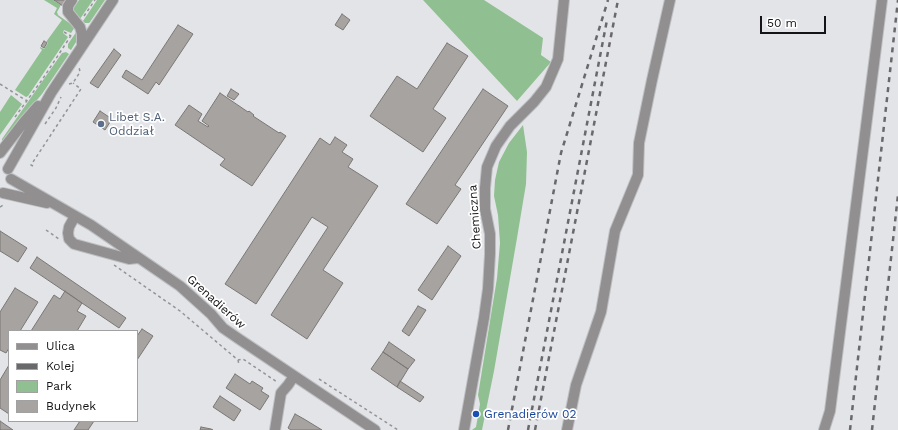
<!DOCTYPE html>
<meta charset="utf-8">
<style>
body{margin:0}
#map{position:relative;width:898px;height:430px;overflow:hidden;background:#e3e4e8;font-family:"Work Sans",sans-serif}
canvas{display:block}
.legend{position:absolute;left:8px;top:330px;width:130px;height:92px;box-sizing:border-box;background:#fff;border:1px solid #a1a1a2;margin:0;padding:5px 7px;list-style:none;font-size:12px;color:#141416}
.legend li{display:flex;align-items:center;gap:8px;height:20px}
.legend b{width:20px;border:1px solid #a1a1a2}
.scale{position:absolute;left:760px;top:16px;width:66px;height:18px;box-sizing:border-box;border:2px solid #141416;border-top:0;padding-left:5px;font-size:12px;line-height:14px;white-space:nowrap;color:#141416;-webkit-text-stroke:3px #fff;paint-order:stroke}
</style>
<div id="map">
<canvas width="898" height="430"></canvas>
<ul class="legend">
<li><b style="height:5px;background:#918f90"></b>Ulica</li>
<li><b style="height:5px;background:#69696c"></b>Kolej</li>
<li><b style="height:11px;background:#90c091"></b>Park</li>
<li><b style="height:11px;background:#a7a3a1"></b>Budynek</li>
</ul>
<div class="scale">50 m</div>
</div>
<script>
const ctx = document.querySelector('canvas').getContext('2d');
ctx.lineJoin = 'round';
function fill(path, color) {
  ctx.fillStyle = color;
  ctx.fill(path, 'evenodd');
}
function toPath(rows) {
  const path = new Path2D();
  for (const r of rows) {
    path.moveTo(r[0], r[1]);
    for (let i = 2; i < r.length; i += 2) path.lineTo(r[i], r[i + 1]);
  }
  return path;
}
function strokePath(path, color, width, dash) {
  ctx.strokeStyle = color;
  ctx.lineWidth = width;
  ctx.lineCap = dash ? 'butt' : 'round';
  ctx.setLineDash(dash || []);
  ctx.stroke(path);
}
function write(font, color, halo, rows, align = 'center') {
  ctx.font = font + ' "Work Sans",sans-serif';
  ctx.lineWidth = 3.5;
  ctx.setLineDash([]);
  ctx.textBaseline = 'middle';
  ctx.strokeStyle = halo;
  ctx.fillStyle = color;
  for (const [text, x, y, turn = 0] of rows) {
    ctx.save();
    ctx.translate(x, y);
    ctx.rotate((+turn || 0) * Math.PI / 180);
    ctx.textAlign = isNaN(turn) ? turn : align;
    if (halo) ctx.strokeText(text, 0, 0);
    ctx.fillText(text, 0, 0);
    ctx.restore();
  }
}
fill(toPath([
 [44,0,53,0,61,5,57,12,58,15,75,27,71,33,64,30,63,33,68,37,28,96,26,97,15,90,42,50,40,48,40,47,44,49,48,43,46,42,62,20,54,14,57,8],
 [79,0,93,0,80,19,73,9],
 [97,0,105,0,90,22,89,23,85,23,83,21],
 [423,0,484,0,543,38,541,55,551,62,517,101],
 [77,31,78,39,71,50,68,48,68,44],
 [66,52,69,54,42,94,3,141,2,141,2,139,62,53],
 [11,95,22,104,0,135,0,112],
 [523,125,527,152,526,184,517,238,494,371,482,430,472,430,476,427,480,404,478,395,497,278,500,243,498,215,494,196,495,180,499,162,509,143]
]), '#90c091');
const building = toPath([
 [54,0,67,0,63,6,54,0],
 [342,14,350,20,343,30,335,25,342,14],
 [178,25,193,34,159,85,156,82,148,94,122,77,126,70,142,80,178,25],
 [44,41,47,43,44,48,41,46,44,41],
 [447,43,468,56,433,109,446,118,423,152,370,116,397,76,417,89,447,43],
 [114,49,121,55,98,88,90,83,114,49],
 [231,89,239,94,234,100,227,96,231,89],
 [483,89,508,106,455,185,461,189,437,224,406,204,483,89],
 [220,93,248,112,249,111,254,115,253,116,279,133,280,132,286,136,252,186,220,165,225,159,175,125,189,105,202,114,198,121,208,127,209,126,202,121,220,93],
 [100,111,112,119,105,130,93,122,100,111],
 [335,137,347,145,342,152,353,159,348,167,378,186,323,270,343,283,307,339,271,315,328,227,312,217,256,304,225,284,320,138,330,145,335,137],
 [0,231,27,248,18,262,0,251,0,231],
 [448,246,461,256,432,300,418,290,448,246],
 [37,257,126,318,119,328,30,268,37,257],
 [15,288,38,302,20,331,9,331,9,348,6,353,0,350,0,312,15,288],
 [65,291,82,303,77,311,86,316,77,331,31,331,54,295,60,299,65,291],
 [418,306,426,310,409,336,402,331,418,306],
 [142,329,153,336,137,360,137,336,142,329],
 [389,342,415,360,408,369,383,352,389,342],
 [383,352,408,369,397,387,371,369,383,352],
 [9,365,9,414,0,408,0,380,9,365],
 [235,374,250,384,252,381,263,388,261,391,269,396,260,410,226,388,235,374],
 [400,381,424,397,420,402,397,387,400,381],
 [220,396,241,410,234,421,213,407,220,396],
 [295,414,304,419,322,430,291,430,288,428,295,414],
 [0,421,13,430,0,430,0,421],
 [80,421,94,421,88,430,74,430,80,421],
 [201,427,211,429,213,430,200,430,201,427]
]);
fill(building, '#a7a3a1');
strokePath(building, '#7b7775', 1);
const minor = toPath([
 [72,0,68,6,68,12,80,27,82,34,82,46],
 [0,153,24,122,38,106],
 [8,169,51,93,113,0],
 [11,179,91,225,180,286,211,314,223,328,239,339,375,430],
 [3,193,47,203],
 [75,216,69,227,68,233,69,239,74,244,129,259,138,258],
 [275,430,281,393,288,385,294,376],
 [464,430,484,318,488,289,490,254,490,234,485,209,485,188,487,167,496,146,510,126,534,102,546,87,558,59,564,0],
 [567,430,576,385,601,312,615,231,638,175,639,143,652,80,670,0],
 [824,430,830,411,882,0]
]);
strokePath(minor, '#bebfc2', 12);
strokePath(toPath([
 [84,16,95,0],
 [64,32,71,36],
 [0,84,27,101],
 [69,84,73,83,80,72,79,67],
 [15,117,42,80,72,34],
 [45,124,56,108,61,97],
 [33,166,31,165,81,89,73,83],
 [0,207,5,204],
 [46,230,59,239],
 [114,265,180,311,238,360,243,359,277,382],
 [238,360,239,365],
 [319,379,398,430]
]), '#939497', 1.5, [3, 3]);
strokePath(minor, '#918f90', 10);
strokePath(toPath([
 [508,430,561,153,608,0],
 [528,430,607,20],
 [535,430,618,0],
 [850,430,898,0],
 [872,430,898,195]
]), '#69696c', 2.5, [5, 5]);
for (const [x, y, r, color] of [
 [101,124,4,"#5c6f8a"],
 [476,414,4,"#1a4fb4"]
]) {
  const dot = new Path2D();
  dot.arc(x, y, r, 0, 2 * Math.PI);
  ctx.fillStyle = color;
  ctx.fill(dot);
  strokePath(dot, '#fff', 1.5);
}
write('12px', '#4e5e75', '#fff', [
 ["Libet S.A.",109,117],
 ["Oddział",109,131]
], 'left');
write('12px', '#141416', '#fff', [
 ["Chemiczna",475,217,-94],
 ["Grenadierów",216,302,42]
]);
write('12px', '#164399', '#fff', [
 ["Grenadierów 02",484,414]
], 'left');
</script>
